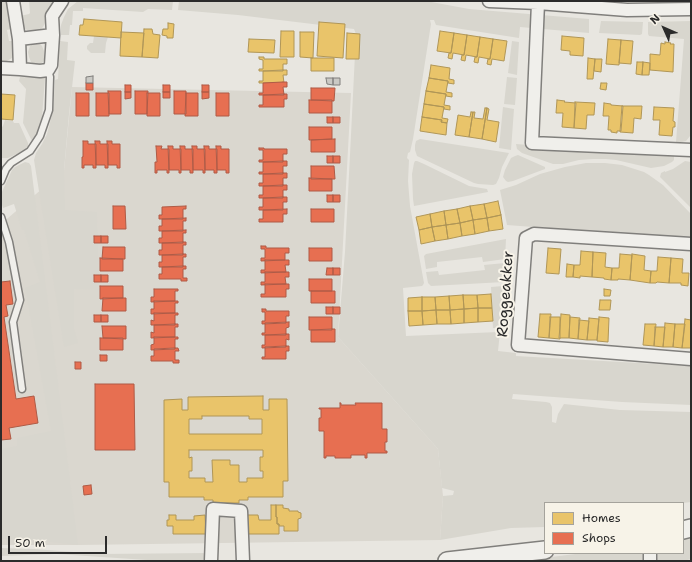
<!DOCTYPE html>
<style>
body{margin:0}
#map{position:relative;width:692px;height:562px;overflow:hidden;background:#e8e6e0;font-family:"Shantell Sans",sans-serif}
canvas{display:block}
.frame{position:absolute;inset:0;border:2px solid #2b2b2b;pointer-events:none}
.legend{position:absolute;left:544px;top:502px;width:140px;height:52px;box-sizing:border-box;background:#f7f3e8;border:1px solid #a5a39c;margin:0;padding:5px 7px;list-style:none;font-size:12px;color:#2b2b2b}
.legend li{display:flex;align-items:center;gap:8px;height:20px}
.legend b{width:20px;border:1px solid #a5a39c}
.north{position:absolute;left:644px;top:8px;width:40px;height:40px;-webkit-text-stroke:3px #f7f3e8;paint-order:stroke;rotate:315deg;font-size:11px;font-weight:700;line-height:16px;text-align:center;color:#2b2b2b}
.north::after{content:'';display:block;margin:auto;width:14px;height:18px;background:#2b2b2b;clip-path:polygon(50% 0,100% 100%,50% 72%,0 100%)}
.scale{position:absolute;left:8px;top:536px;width:99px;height:18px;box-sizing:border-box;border:2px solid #2b2b2b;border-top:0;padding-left:5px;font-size:12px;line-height:14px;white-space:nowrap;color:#2b2b2b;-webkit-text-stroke:3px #f7f3e8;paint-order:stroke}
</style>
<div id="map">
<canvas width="692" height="562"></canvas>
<div class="frame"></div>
<ul class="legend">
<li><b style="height:11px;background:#e9c46a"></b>Homes</li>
<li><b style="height:11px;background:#e76f51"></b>Shops</li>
</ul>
<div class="north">N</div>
<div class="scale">50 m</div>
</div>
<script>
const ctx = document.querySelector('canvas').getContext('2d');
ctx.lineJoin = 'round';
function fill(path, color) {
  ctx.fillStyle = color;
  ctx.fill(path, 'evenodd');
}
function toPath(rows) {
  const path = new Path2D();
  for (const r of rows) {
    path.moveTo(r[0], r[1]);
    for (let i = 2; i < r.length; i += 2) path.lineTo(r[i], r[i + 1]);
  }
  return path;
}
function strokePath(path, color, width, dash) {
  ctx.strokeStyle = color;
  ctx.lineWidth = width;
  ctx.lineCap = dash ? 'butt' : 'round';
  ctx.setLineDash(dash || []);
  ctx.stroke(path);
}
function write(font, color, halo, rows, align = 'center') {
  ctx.font = font + ' "Shantell Sans",sans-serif';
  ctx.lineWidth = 4;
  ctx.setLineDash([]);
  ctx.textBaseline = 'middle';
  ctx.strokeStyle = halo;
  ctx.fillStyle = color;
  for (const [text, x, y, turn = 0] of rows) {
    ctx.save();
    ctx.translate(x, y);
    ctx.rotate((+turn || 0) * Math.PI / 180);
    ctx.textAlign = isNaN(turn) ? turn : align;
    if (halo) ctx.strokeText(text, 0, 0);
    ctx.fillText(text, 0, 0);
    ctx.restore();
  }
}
fill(toPath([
 [72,87,351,93,338,337,438,449,443,496,440,540,78,545,1,545,1,224,64,170]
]), '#dad7cf');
fill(toPath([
 [1,1,7,1,11,29,7,30,9,41,13,41,15,50,14,54,12,58,5,62,1,61],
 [29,1,53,1,48,11,45,23,43,27,40,30,35,32,27,30,24,28,20,16,29,14,30,13],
 [78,1,173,1,172,10,148,9,143,12,83,8,83,11,73,11,72,25,70,25,69,35,61,35,61,25,64,17,68,9],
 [179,1,426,1,469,9,589,19,589,33,520,27,519,38,436,25,434,20,430,20,431,24,413,139,410,152,408,153,407,158,409,160,408,181,410,206,424,283,423,285,422,286,403,288,406,336,498,332,500,332,498,351,516,353,516,356,691,366,691,405,622,402,513,394,512,399,546,402,550,403,552,407,552,422,556,423,558,414,564,404,620,410,691,412,691,502,683,503,545,503,545,527,511,528,440,540,443,496,453,495,454,491,442,488,438,449,338,337,345,252,351,135,356,34,354,29,238,15,178,10],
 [601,21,643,22,642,34,640,35,599,33],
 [691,21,691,133,690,134,690,136,686,141,682,142,676,142,684,39,649,36,648,34,648,22],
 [94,36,108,37,106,43,105,53,91,53,87,49,87,46,90,43,93,43],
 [60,41,68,42,67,60,75,61,69,114,64,170,65,210,97,212,99,290,74,289,74,329,78,343,64,347,34,160,36,153,42,144,47,134,53,111,55,80,58,79],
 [512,41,519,42,517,75,508,73],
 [34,43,38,43,40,44,42,46,44,51,44,60,43,62,40,64,33,64,31,62,29,57,28,52,30,46],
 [20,77,45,78,42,117,36,135,32,141,23,123,26,89,19,81],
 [507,77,517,78,515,105,504,104],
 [503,107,514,109,511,150,499,148],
 [5,120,13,121,14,123,19,123,28,143,28,147,23,151,8,158,1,158,1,128,3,126],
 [420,139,509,153,502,167,499,178,496,184,493,185,478,184,474,183,417,156,415,150,415,145,416,141],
 [516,144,674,156,674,160,672,162,664,166,651,168,616,160,606,159,593,159,579,160,563,164,553,164,522,153,517,149],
 [518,155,545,167,545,169,513,181,508,182,506,181,503,177,505,170,511,158,515,156],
 [415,161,417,161,424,164,469,186,487,189,488,192,414,206,413,199,412,174,414,163],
 [685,161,691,162,691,208,660,177,661,173,665,171,665,172,673,169],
 [25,162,29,163,31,166,78,545,24,539,1,539,1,449,17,446,17,438,51,431,25,288,40,282,24,230,22,230,14,204,3,208,1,202,1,194,12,170,15,167],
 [586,163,605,163,622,165,644,172,649,175,663,185,691,214,691,239,507,225,500,190,516,185,540,174,565,167],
 [506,239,505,259,483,262,482,257,437,262,437,267,426,269,424,256,426,254],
 [505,263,504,282,431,286,428,283,426,272,438,271,439,275,485,270,484,265],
 [503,286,500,328,493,328,491,287],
 [691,536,691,559,684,561,657,561,658,553,683,553,683,538],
 [1,548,34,549,100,554,207,553,205,558,202,561,162,561,57,554,1,556],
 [583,553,643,553,644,561,520,561]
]), '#d8d6ce');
const homes = toPath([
 [84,19,122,22,121,38,79,35,80,25,83,25,84,19],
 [319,22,345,24,343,58,317,56,319,22],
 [168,23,174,24,173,38,167,38,167,36,162,35,163,29,168,29,168,23],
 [144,29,152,29,153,34,160,35,158,58,142,57,144,29],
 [281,31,294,31,294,57,280,57,281,31],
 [440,31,454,33,451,53,437,51,440,31],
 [121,32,144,33,142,57,120,56,121,32],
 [300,32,314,32,313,58,300,57,300,32],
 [347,33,360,34,359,59,346,59,347,33],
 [454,33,467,35,464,55,453,53,452,59,448,58,449,53,451,53,454,33],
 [467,35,480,37,477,57,466,55,465,61,461,60,462,55,464,55,467,35],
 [562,36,584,38,583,56,570,55,570,51,561,50,562,36],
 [480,37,493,39,490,59,479,57,478,63,474,62,475,57,477,57,480,37],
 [249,39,275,40,274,53,248,52,249,39],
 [493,39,507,41,504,61,492,59,491,65,487,64,488,59,490,59,493,39],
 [608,39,621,40,619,65,606,64,608,39],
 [621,40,633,41,631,64,619,63,621,40],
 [665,42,671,43,670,44,674,44,673,72,650,70,650,54,660,55,661,43,665,44,665,42],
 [259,57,264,57,264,59,287,59,287,64,283,64,283,71,259,71,259,69,263,69,263,60,259,59,259,57],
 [311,58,334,58,334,71,311,71,311,58],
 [588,58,595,59,593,79,587,79,588,58],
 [595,59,602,59,601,72,594,71,595,59],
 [637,62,643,62,642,75,636,74,637,62],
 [643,62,650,63,649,75,642,75,643,62],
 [431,65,450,68,449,79,454,80,454,84,448,83,448,81,429,78,431,65],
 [283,70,287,70,287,75,283,75,284,83,259,83,259,81,263,81,263,71,283,70],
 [429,78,448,81,446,92,452,93,452,97,446,96,446,94,426,91,429,78],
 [601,83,607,83,606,90,600,89,601,83],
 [426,91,446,94,444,105,450,106,450,110,444,109,444,107,424,104,426,91],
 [1,94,15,95,13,120,1,119,1,94],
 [557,100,565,101,564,102,576,103,574,128,562,127,563,113,556,113,557,100],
 [575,102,595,103,594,115,587,115,586,129,574,128,575,102],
 [604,103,611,104,611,105,623,106,621,131,617,131,617,133,611,132,611,130,608,130,609,116,603,116,604,103],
 [424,104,444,107,442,118,448,119,447,123,441,122,442,120,422,117,424,104],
 [622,106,642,106,641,119,634,118,633,133,620,132,622,106],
 [654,107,674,108,673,121,675,122,675,127,673,127,672,136,659,135,660,120,653,120,654,107],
 [485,108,487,108,482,139,469,137,473,112,475,112,474,118,483,119,485,108],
 [487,108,489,109,487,120,499,122,496,142,482,139,487,108],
 [471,112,473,112,469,137,455,135,458,115,470,117,471,112],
 [422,117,442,120,441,122,447,123,446,135,420,131,422,117],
 [498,201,501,215,487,218,484,204,498,201],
 [484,204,487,218,473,220,470,206,484,204],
 [470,206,473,220,460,223,457,209,470,206],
 [457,209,460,223,446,225,444,211,457,209],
 [444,211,446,225,432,227,430,214,444,211],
 [430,214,432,227,419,230,416,217,430,214],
 [501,215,503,229,489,231,487,218,501,215],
 [487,218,489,231,475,234,473,220,487,218],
 [473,220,475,234,462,236,460,223,473,220],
 [460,223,462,236,448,239,446,225,460,223],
 [446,225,448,239,435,241,432,227,446,225],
 [432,227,435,241,421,244,419,230,432,227],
 [548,248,561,249,559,274,546,273,548,248],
 [581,251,593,252,592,277,580,276,580,278,573,277,574,265,580,265,581,251],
 [593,252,606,253,605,267,612,268,611,280,604,279,604,278,592,277,593,252],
 [620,254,632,255,630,280,618,279,618,280,611,280,612,268,619,268,620,254],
 [632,254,645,256,644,270,651,271,650,283,630,280,632,254],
 [658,257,671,258,669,283,657,282,656,283,650,283,651,271,657,271,658,257],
 [671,258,683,259,682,273,689,273,688,286,681,285,681,283,669,283,671,258],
 [567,264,574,265,573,277,566,277,567,264],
 [604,289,611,290,610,296,604,296,604,289],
 [491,294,492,308,478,308,477,295,491,294],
 [463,295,477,295,478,308,464,309,463,295],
 [463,295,464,309,450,310,449,296,463,295],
 [449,296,450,310,436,310,435,297,449,296],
 [422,297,435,297,436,310,422,311,422,297],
 [422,297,422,311,408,311,408,298,422,297],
 [600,300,611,300,610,310,599,310,600,300],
 [478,308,492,308,493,321,478,322,478,308],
 [478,308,478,322,464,323,464,309,478,308],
 [464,309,464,323,451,324,450,310,464,309],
 [436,310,437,324,423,325,422,311,436,310],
 [436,310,450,310,451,324,437,324,436,310],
 [408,311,422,311,423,325,409,326,408,311],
 [540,314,551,314,549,338,538,337,540,314],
 [561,314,570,315,569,338,559,338,561,314],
 [550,317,560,317,560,339,549,338,550,317],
 [570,317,580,318,578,339,569,338,570,317],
 [599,317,609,318,608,342,597,341,599,317],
 [589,318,599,319,597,340,587,340,589,318],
 [685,319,691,320,691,348,682,348,685,319],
 [579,320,589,321,587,340,578,339,579,320],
 [665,323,675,324,673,347,663,347,665,323],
 [645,324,656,324,654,346,643,345,645,324],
 [675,324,685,324,682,348,673,347,675,324],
 [655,327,665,327,663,347,654,346,655,327],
 [263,396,263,410,269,410,269,399,287,399,288,481,283,481,283,497,248,497,248,500,239,500,239,503,213,503,213,500,204,500,204,497,169,497,169,482,164,482,164,400,182,399,182,410,188,410,188,397,263,396],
 [202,416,249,416,249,419,262,419,262,434,189,434,189,419,202,419,202,416],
 [189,450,263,450,263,457,260,457,260,471,263,471,263,478,247,478,247,482,239,482,239,465,230,465,230,460,212,460,213,482,205,482,205,478,189,478,189,471,192,471,192,457,189,458,189,450],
 [271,505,276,505,276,517,277,517,277,524,279,524,279,534,246,534,247,515,258,515,259,520,271,520,271,505],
 [276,505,283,505,283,508,289,509,289,511,298,511,298,512,301,513,301,518,298,519,298,531,284,531,284,526,279,526,279,524,277,524,277,517,276,517,276,505],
 [169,515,176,515,176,520,194,520,194,516,205,515,206,534,173,534,173,526,167,526,167,520,169,520,169,515]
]);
fill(homes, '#e9c46a');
strokePath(homes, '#b09657', 1);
const shops = toPath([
 [283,82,287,82,287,87,283,87,284,95,259,95,259,93,263,93,263,83,283,82],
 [86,83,93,83,93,90,86,90,86,83],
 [125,85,131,85,131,92,125,92,125,85],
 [163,85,170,85,170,92,163,92,163,85],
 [202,85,209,85,209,92,202,92,202,85],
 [311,88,335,88,334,101,311,100,311,88],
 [108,91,121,91,121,114,109,114,108,91],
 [135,91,148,91,147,114,135,114,135,91],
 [174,91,186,91,186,114,174,114,174,91],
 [125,92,131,92,131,98,125,99,125,92],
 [163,92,170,92,170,98,163,98,163,92],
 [202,92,209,92,209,98,202,99,202,92],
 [76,93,89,93,89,116,76,116,76,93],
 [96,93,109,93,109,116,96,116,96,93],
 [147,93,160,93,160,116,147,116,147,93],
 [186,93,198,93,198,116,185,116,186,93],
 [216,93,229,93,229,116,216,116,216,93],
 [284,94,287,94,287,99,284,99,284,107,259,107,259,105,263,105,263,95,284,94],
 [309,100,332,100,332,113,309,113,309,100],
 [327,117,333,117,333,123,327,123,327,117],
 [333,117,340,117,340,123,333,123,333,117],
 [309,127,332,127,332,139,309,140,309,127],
 [335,139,335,152,311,152,311,140,335,139],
 [83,141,88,141,88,144,96,144,96,168,93,168,93,165,84,165,84,168,82,168,82,157,83,157,83,141],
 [95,141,100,141,100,144,108,144,108,168,105,168,105,165,96,165,95,141],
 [107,141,112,141,112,144,120,144,120,168,117,168,117,165,108,165,107,141],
 [156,146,162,146,161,149,169,149,169,173,167,173,167,170,157,170,157,173,155,173,155,162,157,162,156,146],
 [168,146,173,146,173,149,181,149,181,173,179,173,179,170,169,170,168,146],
 [180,146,185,146,185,149,193,149,193,173,190,173,190,170,181,170,180,146],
 [192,146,197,146,197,149,205,149,205,173,203,173,203,170,193,170,192,146],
 [204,146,209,146,209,149,217,149,217,173,214,173,214,170,205,170,204,146],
 [216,146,221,146,221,149,229,149,229,173,226,173,226,170,217,170,216,146],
 [259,148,264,148,264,149,287,149,287,154,283,154,283,162,259,162,259,160,263,160,263,150,259,150,259,148],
 [327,156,333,156,333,163,327,163,327,156],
 [333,156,340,156,340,163,333,163,333,156],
 [283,161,287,161,287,166,283,166,283,174,259,174,259,172,263,172,263,162,283,161],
 [311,166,334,166,335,179,311,179,311,166],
 [283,173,287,173,287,178,283,178,283,186,259,186,259,183,263,183,263,174,283,173],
 [309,178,332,179,332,191,309,191,309,178],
 [283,185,287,185,287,190,283,190,283,198,259,198,259,195,263,195,263,186,283,185],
 [327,195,333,195,333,202,327,202,327,195],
 [333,195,340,195,340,202,333,202,333,195],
 [283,197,287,197,287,202,283,202,283,210,259,210,259,207,263,207,263,198,283,197],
 [113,206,125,206,126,229,113,229,113,206],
 [186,206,186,209,183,209,183,219,159,219,159,215,162,215,162,207,186,206],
 [287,209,287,214,283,214,283,222,259,222,259,219,263,219,263,210,287,209],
 [311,209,334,209,334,222,311,222,311,209],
 [186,218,186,221,183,221,183,231,159,231,159,226,162,226,162,219,186,218],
 [186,230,186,233,183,233,183,243,159,243,159,238,162,238,162,231,186,230],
 [94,236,101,236,101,243,94,243,94,236],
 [101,236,108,236,108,243,101,243,101,236],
 [183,242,186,242,186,245,183,245,183,255,159,255,159,250,162,250,162,243,183,242],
 [261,246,266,246,266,248,289,248,289,253,285,253,285,260,261,261,261,258,265,258,265,249,261,249,261,246],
 [103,247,125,247,125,259,102,259,103,247],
 [309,248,332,248,332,261,309,261,309,248],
 [183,254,186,254,186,257,183,257,183,267,159,267,159,262,162,262,162,255,183,254],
 [100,258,123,259,123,271,100,271,100,258],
 [265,260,289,260,289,265,285,265,286,272,261,273,261,270,265,270,265,260],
 [183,266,186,266,186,269,183,269,183,278,187,278,187,281,181,281,181,279,159,279,159,274,162,274,162,267,183,266],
 [327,268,333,268,333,275,326,275,327,268],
 [333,268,340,268,340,275,333,275,333,268],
 [265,272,289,272,289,277,285,277,286,284,261,285,261,282,265,282,265,272],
 [94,275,101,275,101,282,94,282,94,275],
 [101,275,108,275,108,282,101,282,101,275],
 [309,279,332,279,332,291,309,291,309,279],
 [10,281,13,304,6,305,8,316,4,317,16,399,34,396,38,423,9,428,11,439,1,440,1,282,10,281],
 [265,284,289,284,289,289,286,289,286,297,261,297,261,294,265,294,265,284],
 [100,286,123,286,123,298,100,299,100,286],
 [154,289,178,289,178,291,175,291,175,301,151,302,151,297,154,297,154,289],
 [311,291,335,291,335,303,311,303,311,291],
 [103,298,126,298,126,311,102,311,103,298],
 [154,301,178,301,178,303,175,303,175,313,151,314,151,309,154,309,154,301],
 [326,307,333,307,333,314,326,314,326,307],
 [333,307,340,307,340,314,333,314,333,307],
 [262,309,266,309,266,311,289,311,289,316,286,316,286,323,262,324,262,321,265,321,265,312,262,312,262,309],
 [154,313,178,313,178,315,175,315,175,325,151,325,151,320,154,321,154,313],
 [94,315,101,315,101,322,94,322,94,315],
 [101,315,108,315,108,322,101,322,101,315],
 [309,317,332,317,332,330,309,330,309,317],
 [289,322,289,327,286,328,286,335,262,335,262,333,265,333,265,323,289,322],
 [175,324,178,324,178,327,175,327,175,337,151,338,151,332,154,333,154,325,175,324],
 [102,326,126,326,126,339,103,338,102,326],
 [332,329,335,329,335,342,311,342,311,330,332,329],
 [286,334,289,334,289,340,286,339,286,347,262,348,262,345,265,345,265,335,286,334],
 [154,337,178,337,178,339,175,339,175,349,151,350,151,345,154,344,154,337],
 [100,338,123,338,123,350,100,350,100,338],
 [286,346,289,346,289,351,286,351,286,359,262,359,262,357,265,357,265,347,286,346],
 [175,348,178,348,179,351,175,351,175,360,179,360,179,363,173,363,173,361,151,361,151,356,154,356,154,349,175,348],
 [100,355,107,355,107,361,100,361,100,355],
 [75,362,81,362,81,369,75,369,75,362],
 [95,384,134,384,135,450,95,450,95,384],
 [340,403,341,403,341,405,356,405,355,403,382,403,382,429,387,429,387,442,385,442,385,451,387,451,387,453,367,453,367,458,365,458,365,455,351,455,351,458,335,458,335,456,326,456,326,458,324,458,324,431,319,431,319,418,321,418,321,409,319,409,319,408,340,408,340,403],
 [91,485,92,494,84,495,83,486,91,485]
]);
fill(shops, '#e76f51');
strokePath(shops, '#af5b46', 1);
const building = toPath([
 [93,76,93,83,86,83,86,77,93,76],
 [326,78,333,78,333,85,327,84,326,78],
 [333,78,340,78,340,85,333,85,333,78]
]);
fill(building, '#cac9c4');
strokePath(building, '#807f7c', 1);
const service = toPath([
 [1,181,6,169,11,163,30,151,40,136,49,110,50,77,48,70],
 [1,217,9,242,20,300,13,322,22,389]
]);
const minor = toPath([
 [13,1,19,39,20,69,40,71,48,70,51,65,53,35,19,39],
 [489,1,538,3,627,10,691,9],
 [538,3,532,143,691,150],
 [53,35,52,16,62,1],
 [1,68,20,69],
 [691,244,534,234,526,238,518,345,691,359],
 [650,553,650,561],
 [211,561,213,509,241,511,243,561]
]);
const secondary = toPath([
 [683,530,691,528],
 [447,561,545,550]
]);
strokePath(service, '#807f7c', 9);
strokePath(minor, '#807f7c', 15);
strokePath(secondary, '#807f7c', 20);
strokePath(service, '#f0efeb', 6);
strokePath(minor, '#f0efeb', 12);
strokePath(secondary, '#f0efeb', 17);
write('15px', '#2b2b2b', '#f7f3e8', [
 ["Roggeakker",506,294,-86]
]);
</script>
